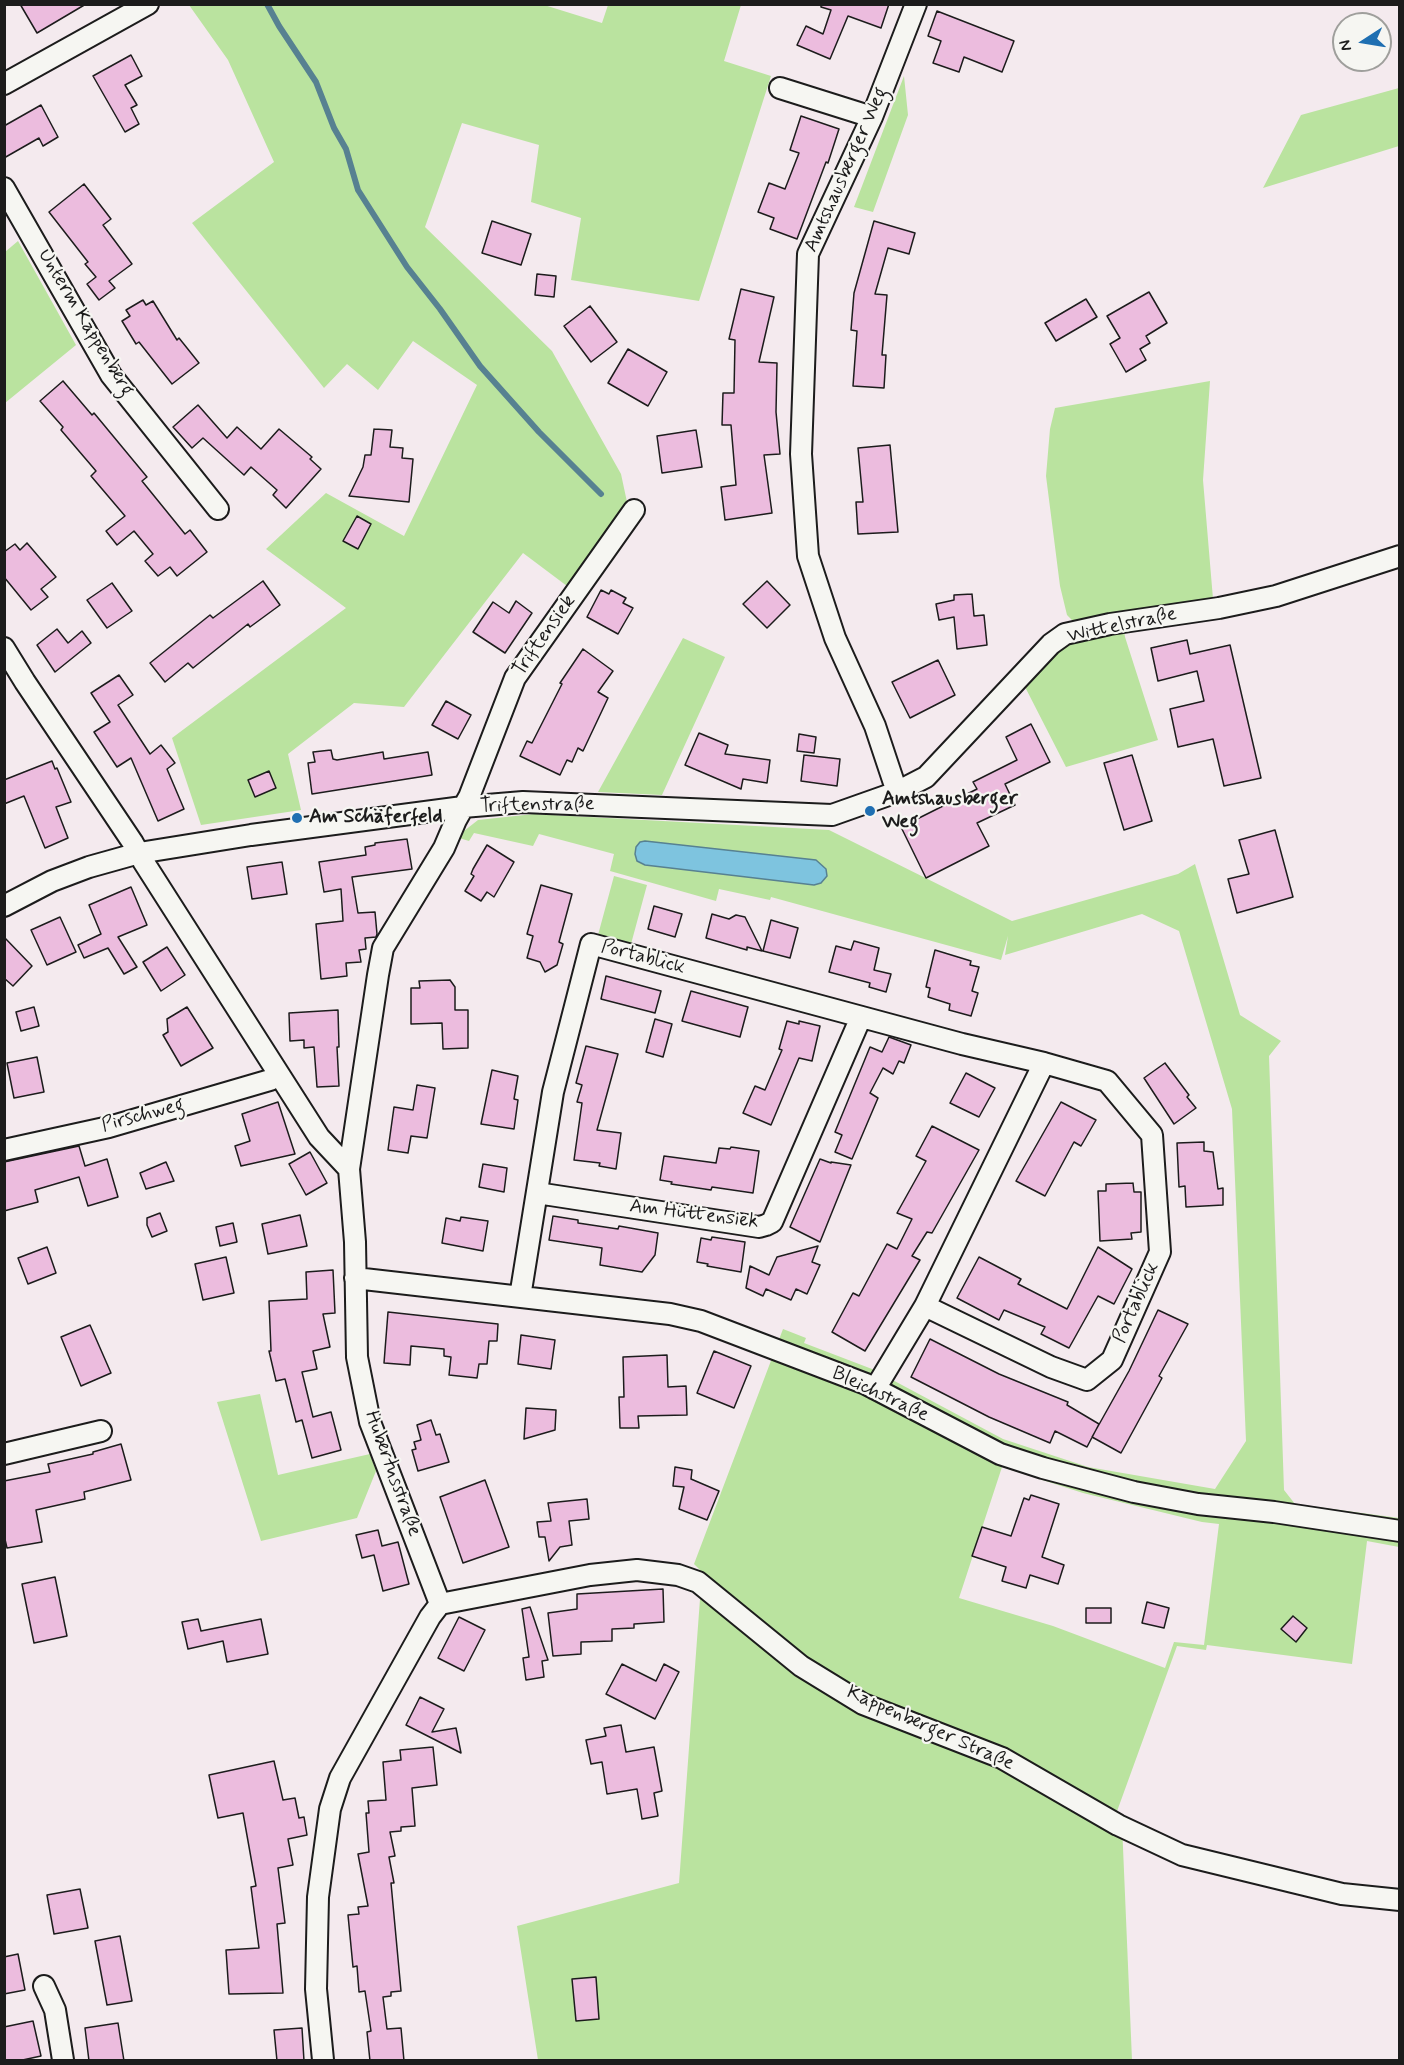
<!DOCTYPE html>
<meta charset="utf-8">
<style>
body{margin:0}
#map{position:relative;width:1404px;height:2065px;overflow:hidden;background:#f4eaee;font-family:Mynerve,sans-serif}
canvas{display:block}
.frame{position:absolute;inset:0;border:6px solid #1c1c1c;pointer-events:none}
.north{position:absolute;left:1332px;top:12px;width:60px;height:60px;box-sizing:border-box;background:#f6f6f2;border:2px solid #9f9f9c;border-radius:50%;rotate:258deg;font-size:16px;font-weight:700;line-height:24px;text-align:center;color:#1c1c1c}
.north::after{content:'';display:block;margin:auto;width:21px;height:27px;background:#1f6fb2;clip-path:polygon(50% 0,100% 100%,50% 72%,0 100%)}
</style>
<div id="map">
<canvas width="1404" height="2065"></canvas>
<div class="frame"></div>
<div class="north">N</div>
</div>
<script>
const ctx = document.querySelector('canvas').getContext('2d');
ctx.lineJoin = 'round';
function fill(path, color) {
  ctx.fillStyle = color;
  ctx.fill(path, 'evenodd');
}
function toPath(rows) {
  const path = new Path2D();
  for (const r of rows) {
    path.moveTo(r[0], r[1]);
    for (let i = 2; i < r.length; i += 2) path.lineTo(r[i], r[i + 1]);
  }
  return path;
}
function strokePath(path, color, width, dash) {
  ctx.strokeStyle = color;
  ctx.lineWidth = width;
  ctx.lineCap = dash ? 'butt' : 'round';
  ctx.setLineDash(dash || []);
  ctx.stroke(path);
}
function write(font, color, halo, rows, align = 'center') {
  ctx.font = font + ' Mynerve,sans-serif';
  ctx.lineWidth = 4.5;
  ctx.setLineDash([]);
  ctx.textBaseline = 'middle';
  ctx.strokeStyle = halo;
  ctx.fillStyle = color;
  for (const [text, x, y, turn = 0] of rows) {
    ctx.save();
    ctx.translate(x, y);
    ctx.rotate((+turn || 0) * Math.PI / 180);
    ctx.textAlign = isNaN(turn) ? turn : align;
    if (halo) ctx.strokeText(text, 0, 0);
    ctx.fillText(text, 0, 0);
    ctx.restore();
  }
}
fill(toPath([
 [541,4,602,23,608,5,741,5,724,61,771,76,699,301,571,280,581,218,531,202,539,145,462,123,425,227,552,351,621,474,627,502,571,589,523,553,404,707,354,703,288,754,301,810,201,825,172,738,346,608,266,549,326,493,404,536,477,385,413,341,378,390,347,364,324,388,192,223,274,162,228,60,189,5],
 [904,76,908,115,873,212,854,207],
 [1399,88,1399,146,1263,188,1301,115],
 [18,241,76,345,5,403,5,252],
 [1210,381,1203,480,1213,599,1121,612,1125,637,1158,740,1066,767,1023,683,1076,624,1067,615,1060,586,1046,476,1050,429,1055,408],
 [683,638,725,657,662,795,598,792],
 [534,814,829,830,1012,921,1178,874,1195,864,1240,1015,1281,1041,1269,1056,1284,1490,1295,1504,1399,1518,1399,1547,1367,1541,1352,1664,1207,1645,1206,1650,1177,1646,1116,1814,1122,1824,1132,2060,538,2060,517,1926,679,1883,702,1572,694,1564,783,1329,806,1338,804,1343,872,1369,1003,1439,1088,1467,1215,1489,1246,1441,1232,1109,1179,931,1142,914,1005,955,1008,936,1001,960,771,897,770,900,719,889,716,901,610,871,614,854,539,834,533,846,474,833,469,841,459,838,464,831,478,820],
 [1002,1467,1083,1493,1202,1522,1219,1524,1204,1645,1174,1642,1165,1668,1053,1626,959,1598],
 [614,876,647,885,631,944,598,935],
 [260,1394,278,1475,370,1454,376,1471,357,1518,261,1541,217,1402]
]), '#bae39f');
const water = toPath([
 [645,841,816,860,826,869,827,876,821,883,814,885,645,865,637,861,635,854,636,847,640,842,645,841]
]);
fill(water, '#7ec4df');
strokePath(water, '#578191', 1.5);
strokePath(toPath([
 [267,4,279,26,316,82,334,128,346,149,358,190,407,267,440,309,480,366,539,432,601,494]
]), '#578191', 6);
const building = toPath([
 [20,4,86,4,37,33,20,4],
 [821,4,889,4,881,28,848,16,830,59,797,45,806,26,823,34,831,10,821,7,821,4],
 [937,11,1014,41,1002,72,964,57,959,72,933,63,941,41,928,36,937,11],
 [131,55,142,76,125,85,137,105,131,108,139,124,125,132,93,76,131,55],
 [41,105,58,137,43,146,39,138,4,158,4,126,41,105],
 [801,116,839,129,828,163,826,162,797,239,770,229,774,218,758,212,769,183,785,189,799,153,790,150,801,116],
 [84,184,111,219,103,225,132,264,109,281,115,288,99,300,87,284,96,277,85,264,88,262,49,212,84,184],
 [492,221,531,234,521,265,482,253,492,221],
 [874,221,915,233,909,254,888,248,875,294,887,295,882,355,886,355,884,388,853,386,857,331,851,330,854,293,874,221],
 [537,274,556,276,554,297,535,295,537,274],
 [741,289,774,297,759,362,777,363,776,412,780,454,764,455,772,513,725,520,721,487,736,485,731,425,722,425,723,393,734,393,735,340,729,339,741,289],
 [1149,292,1167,323,1146,336,1150,343,1140,349,1146,360,1126,372,1110,344,1120,338,1107,316,1149,292],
 [1086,299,1097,317,1056,341,1045,323,1086,299],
 [143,300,146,305,153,301,177,340,179,338,199,363,172,384,139,342,136,344,122,321,130,316,126,310,143,300],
 [590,306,617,342,591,362,564,326,590,306],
 [628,349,667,372,648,406,608,383,628,349],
 [63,381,92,415,94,413,147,477,142,481,185,534,190,530,207,552,177,576,170,567,158,576,145,561,153,554,134,531,117,545,106,531,125,516,91,476,96,471,61,430,63,427,40,401,63,381],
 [198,405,227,438,237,427,261,449,279,429,312,457,310,459,321,469,286,508,273,495,277,490,251,467,244,475,203,438,192,448,173,427,198,405],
 [374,429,392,430,390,447,403,448,402,458,413,459,409,502,349,496,363,467,365,455,371,455,374,429],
 [696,430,702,467,662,473,657,436,696,430],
 [890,445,898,532,858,534,856,502,863,502,858,448,890,445],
 [357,516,371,524,358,549,343,541,357,516],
 [27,543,56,577,41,589,48,597,31,610,4,577,4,552,15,544,20,550,27,543],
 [263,581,280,605,250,627,248,624,193,668,188,663,165,682,150,663,210,615,213,618,263,581],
 [767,581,790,605,767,628,743,604,767,581],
 [112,583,132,611,107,628,87,600,112,583],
 [601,590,609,594,611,590,626,598,623,603,633,608,618,634,587,617,601,590],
 [972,594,974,616,984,615,987,645,957,649,954,617,939,620,936,604,954,600,954,595,972,594],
 [516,601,532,613,505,653,473,632,493,602,509,613,516,601],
 [57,629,68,643,82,631,91,643,55,672,37,645,57,629],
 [1187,640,1190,654,1230,645,1261,778,1224,786,1213,739,1178,747,1170,709,1204,701,1197,671,1158,681,1151,648,1187,640],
 [583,649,613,671,598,692,608,698,583,751,578,748,572,762,567,760,560,775,520,756,527,741,532,743,562,684,560,683,583,649],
 [938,660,955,695,910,718,892,682,938,660],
 [119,675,133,695,118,705,150,754,161,745,175,763,167,769,184,809,158,821,131,758,117,767,94,732,110,722,91,693,119,675],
 [446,701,471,715,458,739,432,725,446,701],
 [1031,724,1050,762,1005,784,1015,805,977,823,989,846,926,878,901,827,977,789,973,782,1017,760,1006,737,1031,724],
 [699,733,728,745,725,754,770,760,767,783,743,779,741,789,685,765,699,733],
 [799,734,816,737,814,753,797,751,799,734],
 [331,750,333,759,337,760,383,752,384,759,428,752,432,775,312,794,308,763,315,762,313,752,331,750],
 [804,755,840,759,837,786,801,781,804,755],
 [1132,755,1152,821,1124,830,1104,763,1132,755],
 [52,761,55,769,57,768,71,802,56,807,68,838,45,848,24,796,4,804,4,780,52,761],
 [269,771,276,788,255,797,248,780,269,771],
 [1275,830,1293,897,1237,913,1228,879,1249,874,1239,840,1275,830],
 [407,839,412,869,352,877,358,913,375,912,377,934,376,937,365,938,366,949,359,950,361,962,346,963,347,976,321,979,316,924,343,921,341,889,324,892,319,862,366,855,365,847,375,845,375,843,407,839],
 [487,845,514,862,494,897,487,892,481,901,465,891,474,876,471,874,473,869,487,845],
 [282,862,287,894,252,899,247,867,282,862],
 [541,885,572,894,559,942,563,944,557,965,545,972,540,962,527,958,533,936,527,934,541,885],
 [131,887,147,925,118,937,137,967,124,974,108,948,84,958,78,945,101,934,89,905,131,887],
 [654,906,682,914,675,937,648,929,654,906],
 [712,914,729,919,736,915,745,917,762,951,747,947,747,950,706,938,712,914],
 [60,917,76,952,47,965,31,930,60,917],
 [771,920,798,928,790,958,763,951,771,920],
 [4,937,32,966,13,986,4,978,4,937],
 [854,941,879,948,874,970,891,974,886,992,869,987,870,983,829,972,836,946,851,950,854,941],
 [167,947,185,975,161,991,143,962,167,947],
 [935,950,971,961,970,965,979,967,972,991,978,993,971,1016,949,1010,950,1004,928,997,930,988,926,987,935,950],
 [606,976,661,991,655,1013,601,999,606,976],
 [450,980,455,987,455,1010,468,1010,468,1048,443,1049,442,1023,411,1024,411,988,420,988,419,981,450,980],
 [691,991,748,1007,740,1037,682,1021,691,991],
 [34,1007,39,1026,21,1031,16,1012,34,1007],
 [187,1007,213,1048,181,1066,163,1035,168,1032,167,1019,187,1007],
 [338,1010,339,1047,337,1047,339,1086,317,1087,314,1047,304,1048,304,1040,290,1041,289,1013,338,1010],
 [655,1019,672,1024,663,1057,646,1052,655,1019],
 [787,1021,799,1024,799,1021,820,1026,812,1061,799,1058,771,1125,743,1113,755,1086,765,1090,782,1050,779,1049,787,1021],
 [889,1037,911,1045,904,1063,899,1061,893,1074,883,1068,870,1093,878,1098,852,1159,835,1152,842,1135,835,1132,870,1047,882,1052,889,1037],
 [586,1046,618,1054,597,1130,621,1133,616,1169,599,1166,600,1163,574,1160,582,1103,577,1102,582,1085,576,1083,586,1046],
 [37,1057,44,1092,14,1098,7,1063,37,1057],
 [1165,1063,1189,1095,1187,1097,1196,1108,1174,1124,1144,1078,1165,1063],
 [492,1070,518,1076,514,1099,518,1100,514,1129,481,1124,492,1070],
 [966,1073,995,1088,979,1117,950,1103,966,1073],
 [417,1085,435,1088,427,1138,411,1136,408,1153,388,1150,394,1107,413,1110,417,1085],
 [278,1102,295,1154,241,1166,235,1146,250,1141,242,1114,278,1102],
 [1061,1102,1096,1120,1081,1146,1074,1142,1045,1196,1016,1181,1061,1102],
 [932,1126,979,1150,932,1233,927,1232,912,1256,920,1260,865,1351,832,1332,853,1293,859,1296,887,1244,897,1249,912,1219,897,1213,926,1161,916,1156,932,1126],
 [1204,1142,1204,1151,1213,1152,1218,1189,1223,1188,1223,1205,1186,1207,1185,1186,1179,1187,1177,1143,1204,1142],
 [79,1146,85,1166,107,1159,118,1197,88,1206,79,1177,35,1190,38,1202,4,1211,4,1162,79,1146],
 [731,1147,759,1151,753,1193,712,1187,711,1190,671,1184,672,1182,660,1180,664,1156,716,1163,719,1148,730,1149,731,1147],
 [310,1152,327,1183,306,1195,289,1164,310,1152],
 [820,1159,831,1163,831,1162,851,1165,820,1242,790,1227,820,1159],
 [166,1162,174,1181,146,1189,140,1173,166,1162],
 [483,1164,507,1168,504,1192,479,1187,483,1164],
 [1133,1183,1134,1192,1141,1192,1141,1232,1131,1233,1132,1239,1100,1241,1098,1191,1106,1191,1106,1184,1133,1183],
 [160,1213,167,1231,152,1237,147,1225,147,1218,160,1213],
 [300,1215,307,1246,268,1254,262,1224,300,1215],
 [553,1216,578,1220,578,1223,618,1229,619,1226,658,1233,655,1255,642,1272,600,1265,602,1248,549,1240,553,1216],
 [461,1217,488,1221,483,1251,442,1243,446,1218,460,1221,461,1217],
 [233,1223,237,1242,220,1246,216,1227,233,1223],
 [712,1237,745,1242,741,1272,707,1266,708,1264,697,1262,701,1238,711,1240,712,1237],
 [818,1246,812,1262,820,1265,807,1294,796,1289,791,1300,766,1289,763,1296,746,1288,750,1266,769,1275,777,1257,818,1246],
 [47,1247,56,1273,28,1284,18,1258,47,1247],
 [1098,1247,1132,1269,1114,1304,1098,1296,1069,1348,1041,1334,1045,1327,1004,1310,999,1320,957,1298,979,1257,1021,1279,1018,1284,1067,1309,1098,1247],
 [226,1257,234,1293,203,1300,195,1264,226,1257],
 [333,1270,335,1313,323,1314,330,1347,313,1351,317,1369,302,1372,313,1417,331,1412,341,1450,312,1458,302,1420,296,1422,285,1379,276,1381,269,1351,271,1351,269,1301,307,1299,306,1272,333,1270],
 [1158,1310,1188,1324,1159,1376,1162,1378,1121,1453,1092,1437,1129,1371,1158,1310],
 [388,1312,498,1324,497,1341,489,1341,487,1364,479,1364,477,1378,449,1375,451,1357,444,1356,444,1349,411,1346,410,1365,384,1363,388,1312],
 [90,1325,111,1373,81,1386,61,1337,90,1325],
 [521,1335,555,1340,551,1369,518,1364,521,1335],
 [930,1339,999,1374,1068,1402,1067,1405,1099,1424,1087,1447,1055,1431,1050,1443,989,1417,911,1377,930,1339],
 [714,1351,751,1366,734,1408,697,1393,714,1351],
 [667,1355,668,1387,686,1386,687,1415,638,1416,639,1428,620,1428,619,1397,624,1397,623,1357,667,1355],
 [526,1408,556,1410,555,1430,524,1439,526,1408],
 [431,1420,436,1435,440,1434,449,1462,418,1471,412,1450,416,1449,414,1442,421,1440,417,1425,431,1420],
 [121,1444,131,1480,84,1492,85,1499,36,1510,42,1542,7,1548,4,1535,4,1481,50,1472,48,1464,93,1454,93,1452,121,1444],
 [675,1467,692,1470,691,1479,719,1491,707,1520,679,1509,684,1487,673,1486,675,1467],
 [485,1480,509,1547,463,1563,440,1497,485,1480],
 [1031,1495,1059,1504,1042,1557,1064,1565,1058,1584,1030,1575,1026,1588,1002,1581,1006,1567,972,1556,982,1527,1011,1536,1024,1498,1029,1500,1031,1495],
 [587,1499,589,1519,569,1521,572,1545,560,1547,549,1561,545,1537,539,1537,537,1522,551,1521,548,1503,587,1499],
 [378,1530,382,1546,398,1542,409,1584,383,1591,374,1555,362,1558,356,1535,378,1530],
 [55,1577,67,1636,34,1643,22,1584,55,1577],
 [663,1589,664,1622,634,1624,634,1628,612,1629,612,1641,581,1642,581,1654,553,1656,548,1613,577,1609,577,1594,663,1589],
 [1147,1602,1169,1608,1164,1628,1142,1623,1147,1602],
 [530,1607,548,1660,542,1661,544,1677,526,1680,523,1658,529,1657,522,1609,530,1607],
 [1086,1608,1111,1608,1111,1623,1086,1623,1086,1608],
 [1293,1616,1307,1628,1296,1642,1281,1629,1293,1616],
 [459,1617,485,1630,464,1671,438,1658,459,1617],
 [198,1619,201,1631,261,1619,268,1654,227,1662,223,1641,188,1649,182,1622,198,1619],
 [622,1664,656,1681,664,1664,679,1672,655,1719,606,1694,622,1664],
 [420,1697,444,1709,432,1732,456,1728,461,1753,406,1725,420,1697],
 [621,1725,626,1752,654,1747,662,1791,654,1793,658,1816,642,1819,637,1789,607,1794,602,1762,591,1764,586,1740,606,1736,604,1728,621,1725],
 [433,1747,437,1785,412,1788,415,1826,401,1827,401,1831,390,1832,395,1856,389,1857,394,1883,391,1883,401,1991,391,1992,391,1996,383,1997,387,2029,401,2028,404,2061,370,2061,367,2032,371,2031,365,1991,359,1992,357,1966,353,1967,348,1915,359,1914,358,1907,368,1906,358,1854,369,1852,366,1813,369,1813,368,1801,386,1800,383,1762,401,1760,400,1750,433,1747],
 [274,1761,283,1800,295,1798,299,1818,304,1817,307,1835,288,1839,293,1865,278,1868,285,1923,277,1924,283,1993,229,1994,226,1950,259,1948,251,1887,256,1886,243,1813,218,1818,209,1775,274,1761],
 [80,1889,88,1928,54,1934,47,1895,80,1889],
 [120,1936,132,2001,107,2005,95,1941,120,1936],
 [18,1954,25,1990,4,1994,4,1957,18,1954],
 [596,1977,599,2019,576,2021,572,1979,596,1977],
 [33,2021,41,2056,18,2061,4,2061,4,2027,33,2021],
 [118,2023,124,2061,89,2061,85,2028,118,2023],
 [302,2028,304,2061,277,2061,274,2030,302,2028]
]);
fill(building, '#ecbcde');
strokePath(building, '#1c1c1c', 1.5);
const minor = toPath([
 [4,84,148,4],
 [780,88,872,117],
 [4,188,111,375,218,509],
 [4,648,25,682,133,843,143,861,319,1137,349,1169],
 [897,792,875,726,835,638,808,556,801,454,808,254,872,117,916,4],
 [4,906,52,881,89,867,139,853,251,835,463,807,523,802,832,815,897,792,926,777,1051,644,1065,634,1110,624,1219,608,1276,596,1400,556],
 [4,1150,109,1127,270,1080,278,1074],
 [537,1193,759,1227,766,1225,772,1222,861,1017],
 [355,1278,670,1314,701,1321,866,1384,1000,1454,1043,1468,1134,1492,1198,1504,1274,1512,1400,1531],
 [520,1297,553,1092,591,944,962,1044,1044,1063,925,1306,875,1389],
 [925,1306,1051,1367,1087,1380,1112,1360,1160,1252,1152,1135,1107,1081,1044,1063],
 [4,1454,101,1431],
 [440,1604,590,1575,637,1570,678,1575,698,1582,801,1666,863,1704,1002,1758,1118,1825,1182,1855,1342,1894,1400,1900],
 [44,1986,55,2010,63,2060],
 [323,2060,316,1989,318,1897,330,1809,340,1778,430,1617,440,1604,370,1422,357,1357,355,1242,349,1169,378,975,383,948,444,848,456,820,469,797,515,678,634,510]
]);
strokePath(minor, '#1c1c1c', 24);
strokePath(minor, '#f6f6f2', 20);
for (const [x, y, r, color] of [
 [870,811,6,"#1f6fb2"],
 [297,818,6,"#1f6fb2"]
]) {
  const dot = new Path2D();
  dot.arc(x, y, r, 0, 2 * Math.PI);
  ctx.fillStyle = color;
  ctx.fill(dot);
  strokePath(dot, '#f6f6f2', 2);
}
write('20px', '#1c1c1c', '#f6f6f2', [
 ["Amtshausberger Weg",847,170,-66],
 ["Unterm Kappenberg",85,323,59],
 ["Wittelstraße",1122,626,-12],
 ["Triftensiek",545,636,-55],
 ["Triftenstraße",537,806,-1],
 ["Portablick",643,958,15],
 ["Pirschweg",143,1116,-15],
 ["Am Hüttensiek",694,1215,7],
 ["Portablick",1137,1303,-66],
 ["Bleichstraße",880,1395,25],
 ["Hubertusstraße",392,1474,70],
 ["Kappenberger Straße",930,1729,24]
]);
write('bold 20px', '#1c1c1c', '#f6f6f2', [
 ["Amtshausberger",882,800],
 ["Weg",882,823],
 ["Am Schäferfeld",309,818]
], 'left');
</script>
